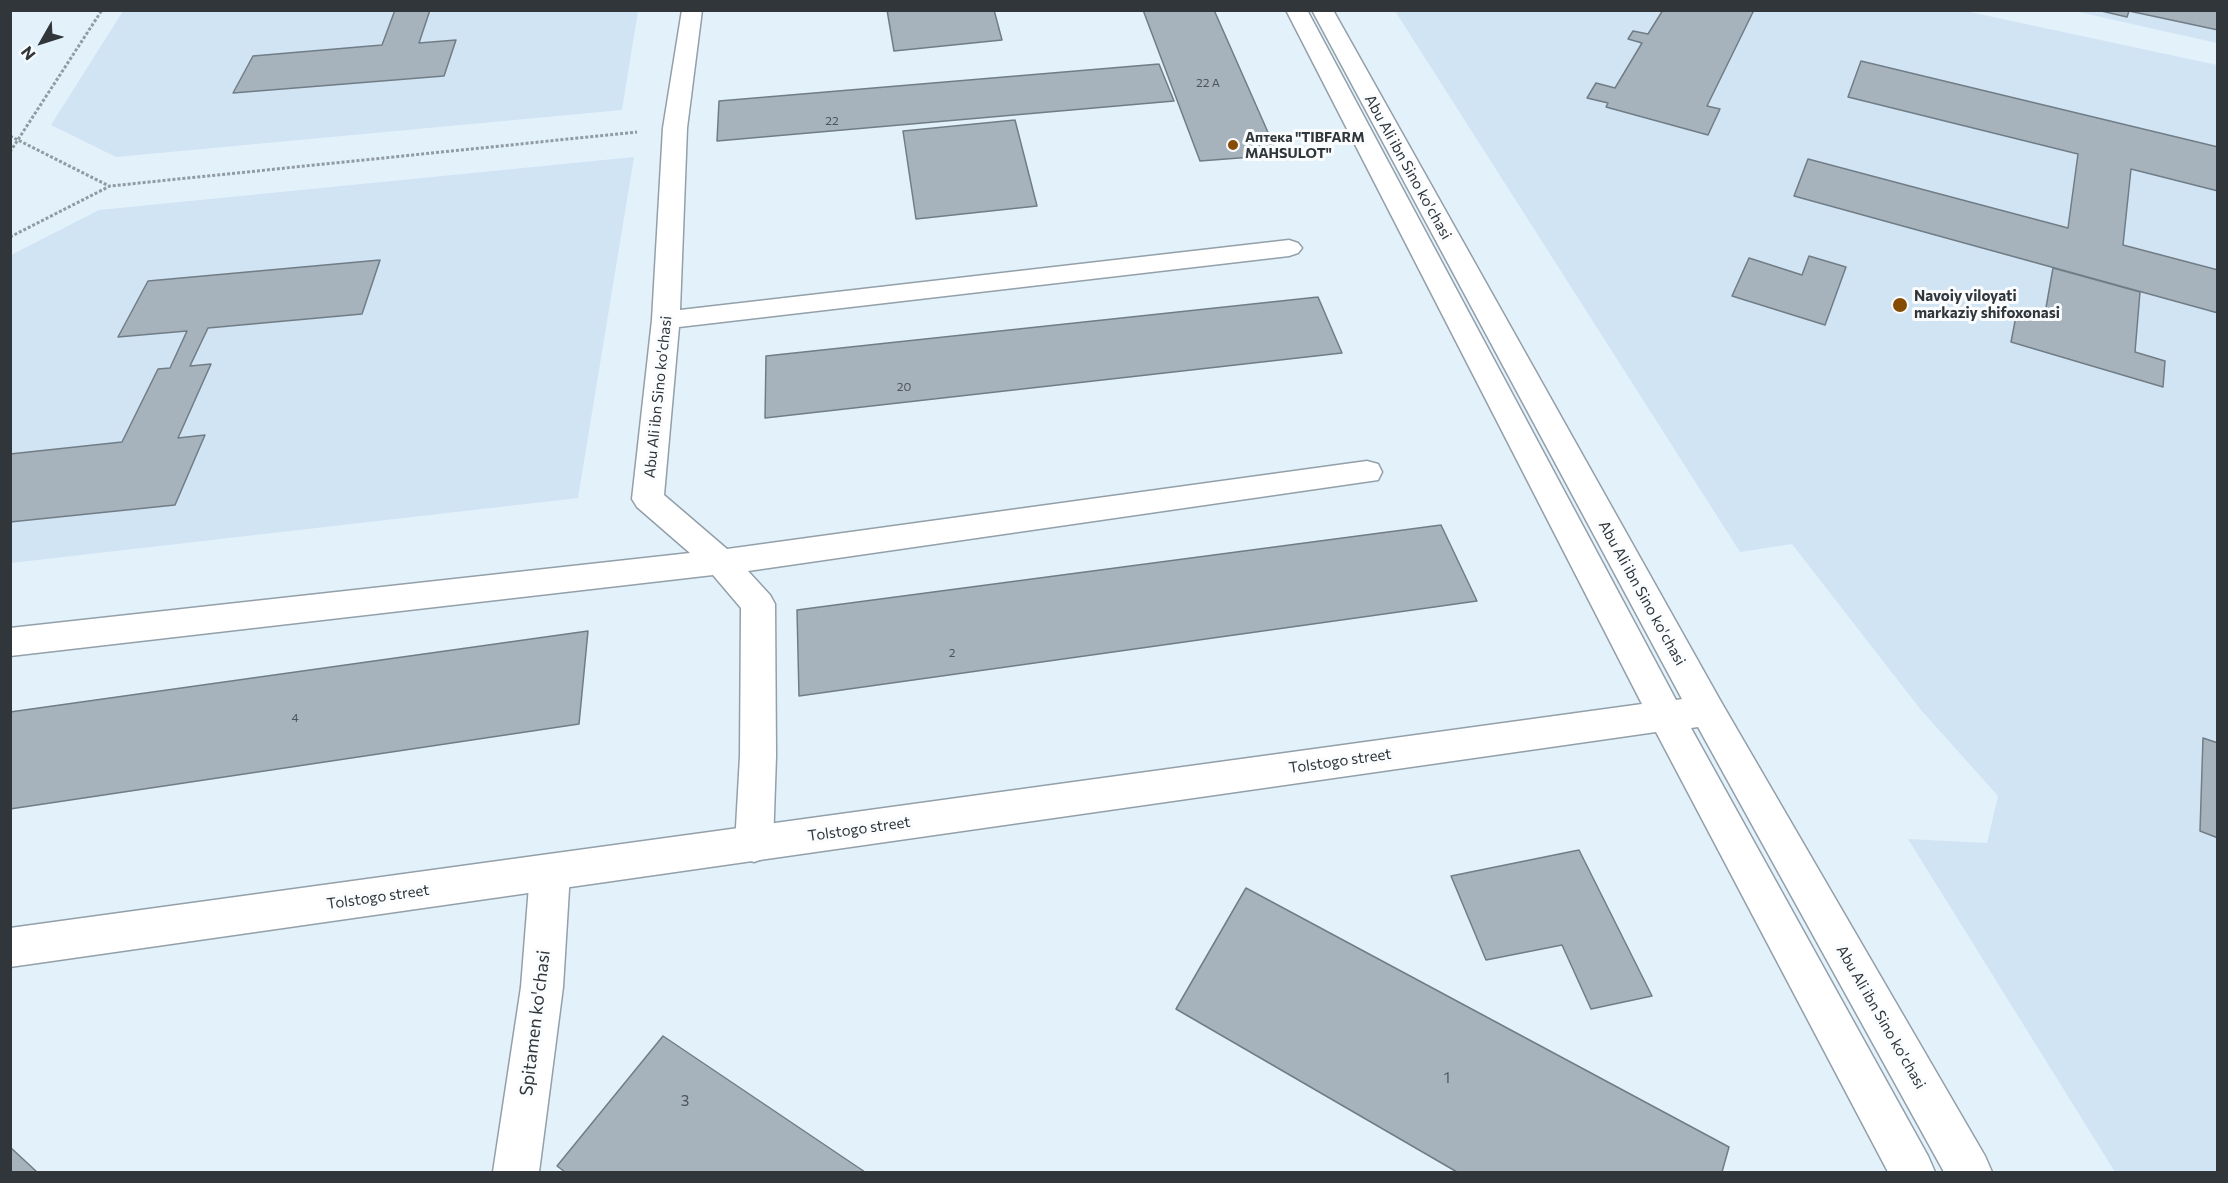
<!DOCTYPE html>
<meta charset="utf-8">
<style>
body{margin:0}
#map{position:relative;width:2228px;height:1183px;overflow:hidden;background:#e3f1fb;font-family:Commissioner,sans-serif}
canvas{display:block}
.frame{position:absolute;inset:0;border:12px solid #30363a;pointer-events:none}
.north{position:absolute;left:12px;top:12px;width:60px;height:60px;-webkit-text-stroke:4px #fafcfe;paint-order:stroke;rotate:231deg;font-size:16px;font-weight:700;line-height:24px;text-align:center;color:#30363a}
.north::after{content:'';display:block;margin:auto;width:21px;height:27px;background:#30363a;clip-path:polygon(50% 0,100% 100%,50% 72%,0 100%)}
</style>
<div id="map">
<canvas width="2228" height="1183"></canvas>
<div class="frame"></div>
<div class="north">N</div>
</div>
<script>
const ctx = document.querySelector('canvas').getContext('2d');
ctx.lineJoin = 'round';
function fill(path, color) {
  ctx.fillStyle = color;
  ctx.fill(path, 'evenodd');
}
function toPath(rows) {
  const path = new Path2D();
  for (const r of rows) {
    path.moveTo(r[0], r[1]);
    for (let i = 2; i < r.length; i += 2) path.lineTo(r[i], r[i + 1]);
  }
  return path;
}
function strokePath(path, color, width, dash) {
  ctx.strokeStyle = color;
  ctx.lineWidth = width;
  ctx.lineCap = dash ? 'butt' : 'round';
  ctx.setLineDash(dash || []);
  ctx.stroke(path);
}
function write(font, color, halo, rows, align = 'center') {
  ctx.font = font + ' Commissioner,sans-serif';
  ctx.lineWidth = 6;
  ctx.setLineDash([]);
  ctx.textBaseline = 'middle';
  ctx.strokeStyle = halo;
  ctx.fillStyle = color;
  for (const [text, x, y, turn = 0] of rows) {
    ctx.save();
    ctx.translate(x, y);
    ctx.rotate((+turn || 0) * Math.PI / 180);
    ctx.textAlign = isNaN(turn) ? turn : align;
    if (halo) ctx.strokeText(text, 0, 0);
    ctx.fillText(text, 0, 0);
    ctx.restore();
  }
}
fill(toPath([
 [123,11,638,11,622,110,116,157,51,125],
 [1395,11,1965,11,2217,65,2217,1172,2115,1172,1908,839,1987,843,1998,796,1921,710,1792,544,1740,552],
 [2074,11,2217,11,2217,43],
 [634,157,578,498,11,563,11,255,99,210]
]), '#d1e4f4');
const building = toPath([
 [395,10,430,10,419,43,456,40,444,76,233,93,253,56,382,45,395,10],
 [887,10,994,10,1002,40,894,51,887,10],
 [1143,10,1214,10,1278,155,1200,161,1143,10],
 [1663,10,1754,10,1707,106,1720,109,1708,135,1606,107,1608,103,1587,98,1596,83,1615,88,1642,43,1628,39,1633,31,1648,34,1663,10],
 [2097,10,2218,10,2218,30,2129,11,2127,17,2097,10],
 [1861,61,2218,147,2218,191,2131,169,2123,245,2218,270,2218,313,1794,196,1808,159,2068,228,2078,154,1848,97,1861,61],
 [1159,64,1174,101,717,141,719,101,1159,64],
 [1015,120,1037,206,916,219,903,131,1015,120],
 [1809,256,1846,267,1825,325,1732,296,1749,258,1802,275,1809,256],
 [380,260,362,314,208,328,190,366,211,364,178,438,205,435,175,505,10,522,10,454,122,442,158,369,170,368,187,331,118,337,148,281,380,260],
 [2053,268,2140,292,2135,352,2165,361,2163,387,2011,342,2017,311,2044,319,2053,268],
 [1318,297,1342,353,765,418,766,356,1318,297],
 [1441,525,1477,601,799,696,797,610,1441,525],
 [588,631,579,724,10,809,10,712,588,631],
 [2203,738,2218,743,2218,838,2200,831,2203,738],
 [1579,850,1652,996,1591,1009,1562,945,1486,960,1451,876,1579,850],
 [1246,888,1729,1147,1722,1172,1457,1172,1176,1009,1246,888],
 [663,1036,865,1172,565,1172,557,1166,663,1036],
 [10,1147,37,1172,10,1172,10,1147]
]);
fill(building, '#a6b3bd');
strokePath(building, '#717d86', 1.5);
const minor = toPath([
 [682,10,702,10,687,128,680,310,1289,240,1298,243,1302,248,1298,253,1289,256,679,327,664,495,727,549,1367,461,1378,464,1382,472,1378,480,748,571,770,595,775,604,776,756,773,845,768,857,754,862,740,857,735,845,740,756,741,608,713,575,10,656,10,628,690,553,637,507,632,499,652,320,663,128,682,10],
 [550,855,564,860,570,873,563,987,539,1172,493,1172,521,987,530,873,536,860,550,855]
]);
const tertiary = toPath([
 [1286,10,1307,10,1676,700,1682,699,1312,10,1333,10,1720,700,1985,1156,1992,1172,1944,1172,1698,727,1691,728,1928,1156,1935,1172,1888,1172,1656,732,10,967,10,928,1642,704,1286,10]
]);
strokePath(minor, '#93a0a9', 3);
strokePath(tertiary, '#93a0a9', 3);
strokePath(toPath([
 [10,136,109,186],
 [10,152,102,10],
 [10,237,110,186,637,132]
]), '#909ba2', 3, [3, 2]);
fill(minor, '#fff');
fill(tertiary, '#fff');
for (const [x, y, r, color] of [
 [1233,145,6,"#864c03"],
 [1900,305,8,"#864c03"]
]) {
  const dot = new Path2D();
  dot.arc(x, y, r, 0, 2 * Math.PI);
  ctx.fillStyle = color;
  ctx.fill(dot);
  strokePath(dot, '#fafcfe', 2);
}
write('12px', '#4e555b', null, [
 ["22 А",1208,83],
 ["22",832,121],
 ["20",904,387],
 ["2",952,653],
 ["4",295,718]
]);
write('bold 14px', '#30363a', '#fafcfe', [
 ["Аптека \"TIBFARM",1245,137],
 ["MAHSULOT\"",1245,153]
], 'left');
write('15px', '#30363a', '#fafcfe', [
 ["Abu Ali ibn Sino ko'chasi",1408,167,61],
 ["Abu Ali ibn Sino ko'chasi",658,397,-84],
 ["Abu Ali ibn Sino ko'chasi",1642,593,61],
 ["Tolstogo street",1340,761,-8],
 ["Tolstogo street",859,829,-8],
 ["Tolstogo street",378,897,-8],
 ["Abu Ali ibn Sino ko'chasi",1881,1017,60]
]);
write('bold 15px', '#30363a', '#fafcfe', [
 ["Navoiy viloyati",1914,296],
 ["markaziy shifoxonasi",1914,313]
], 'left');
write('15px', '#4e555b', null, [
 ["1",1447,1078],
 ["3",685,1101]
]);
write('18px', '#30363a', '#fafcfe', [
 ["Spitamen ko'chasi",535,1023,-83]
]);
</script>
